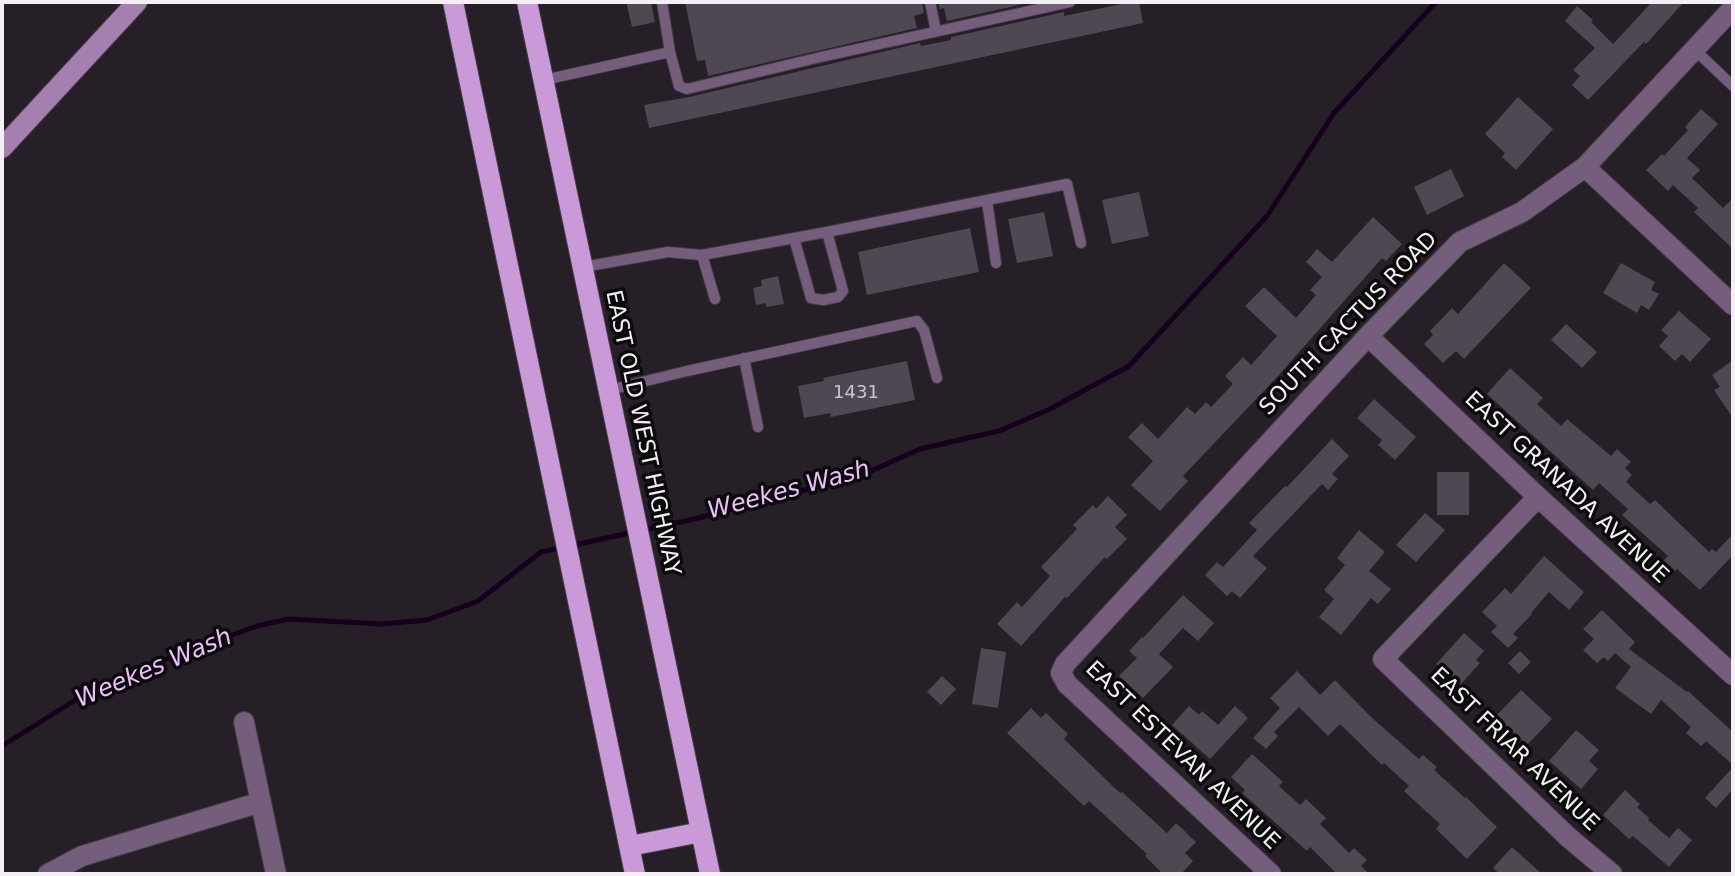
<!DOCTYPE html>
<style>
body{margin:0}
#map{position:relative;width:1735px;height:876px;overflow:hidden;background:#261f28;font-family:"DejaVu Sans",sans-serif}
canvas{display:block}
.frame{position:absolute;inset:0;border:4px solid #f4eff5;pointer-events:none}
</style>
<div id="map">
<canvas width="1735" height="876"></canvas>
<div class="frame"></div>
</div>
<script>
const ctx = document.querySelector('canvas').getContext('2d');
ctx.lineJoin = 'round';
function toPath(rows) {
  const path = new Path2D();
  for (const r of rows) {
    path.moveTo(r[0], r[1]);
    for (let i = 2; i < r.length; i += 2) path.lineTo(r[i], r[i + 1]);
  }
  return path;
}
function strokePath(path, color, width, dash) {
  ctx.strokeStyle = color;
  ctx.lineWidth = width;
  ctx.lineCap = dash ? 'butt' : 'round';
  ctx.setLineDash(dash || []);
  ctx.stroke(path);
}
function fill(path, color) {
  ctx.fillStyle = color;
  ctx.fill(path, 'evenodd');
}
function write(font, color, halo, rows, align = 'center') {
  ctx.font = font + ' "DejaVu Sans",sans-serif';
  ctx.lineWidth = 7;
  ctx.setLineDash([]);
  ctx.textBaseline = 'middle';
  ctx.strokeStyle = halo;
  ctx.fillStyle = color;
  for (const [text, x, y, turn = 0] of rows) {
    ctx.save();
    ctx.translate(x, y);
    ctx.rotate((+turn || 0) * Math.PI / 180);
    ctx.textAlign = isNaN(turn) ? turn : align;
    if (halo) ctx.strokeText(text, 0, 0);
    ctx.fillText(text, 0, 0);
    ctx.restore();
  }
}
strokePath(toPath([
 [644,530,694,519,862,475,920,449,999,431,1050,409,1129,366,1267,216,1334,113,1436,2],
 [570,546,634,532],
 [2,746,77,699,156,663,257,626,288,619,382,624,427,620,478,601,541,552,560,548]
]), '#16001d', 5);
fill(toPath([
 [626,2,651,2,655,22,632,27],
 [685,2,922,2,924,13,914,16,917,28,708,76,705,60,697,61],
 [938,2,1033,2,947,21,944,8,940,9],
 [1131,2,1139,2,1143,23,649,128,644,105,689,97,920,43,921,46,951,40,951,37,1064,12,1064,16],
 [1652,2,1684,2,1646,44,1644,42,1588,100,1572,85,1580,76,1573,70,1595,48,1565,21,1577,6,1593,20,1591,22,1613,44],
 [1518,97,1553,129,1516,170,1502,157,1505,153,1485,134],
 [1701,109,1718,124,1687,158,1700,170,1692,178,1723,208,1733,198,1733,249,1694,212,1698,208,1673,185,1668,191,1646,170,1662,154,1664,156,1688,130,1685,127],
 [1451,169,1464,196,1427,215,1414,187],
 [1139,192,1149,236,1112,244,1102,200],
 [1044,212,1053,256,1017,263,1008,219],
 [1373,217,1402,244,1386,261,1382,258,1278,376,1183,476,1188,481,1160,511,1131,485,1153,461,1128,437,1142,423,1158,439,1187,407,1195,414,1206,402,1211,407,1233,384,1225,376,1243,357,1251,365,1277,336,1245,306,1264,287,1296,318,1316,295,1310,290,1322,277,1306,262,1317,249,1332,262],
 [970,228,979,272,867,295,858,252],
 [1504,263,1531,288,1464,359,1456,351,1443,363,1424,344,1433,335,1430,331,1452,308,1458,314],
 [1621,263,1655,282,1651,290,1659,294,1649,310,1641,305,1637,313,1603,293],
 [778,276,784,304,766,307,766,303,756,305,753,288,762,286,761,280],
 [1679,311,1711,339,1690,362,1682,354,1675,361,1659,346,1668,336,1661,330],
 [1566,324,1597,352,1582,368,1551,340],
 [1733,360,1733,418,1714,390,1720,387,1712,375],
 [907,361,915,400,831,417,830,413,804,418,798,386,824,381,823,378],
 [1510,368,1543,398,1537,404,1561,426,1567,419,1611,456,1617,449,1631,462,1625,468,1632,475,1626,482,1650,504,1655,500,1709,552,1712,549,1716,552,1733,534,1733,555,1700,590,1677,569,1675,571,1663,561,1668,556,1622,515,1628,509,1599,483,1593,490,1487,394],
 [1374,399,1416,437,1395,460,1378,445,1382,440,1357,418],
 [1332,439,1349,456,1332,474,1338,479,1328,490,1322,484,1253,556,1267,568,1240,598,1232,591,1227,596,1205,575,1217,562,1223,567,1257,530,1249,523,1285,486,1287,487],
 [1437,472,1469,472,1469,515,1437,515],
 [1108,496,1127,515,1115,527,1127,539,1107,559,1105,557,1067,598,1065,597,1021,646,997,624,1017,602,1022,607,1050,576,1041,567,1077,529,1073,525,1093,505,1096,509],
 [1425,513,1445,530,1416,562,1396,545],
 [1359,530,1385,552,1369,571,1391,589,1378,604,1371,598,1341,635,1319,617,1334,599,1324,590,1345,565,1337,558],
 [1544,556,1584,592,1569,610,1549,592,1531,613,1532,614,1513,634,1518,638,1508,648,1491,632,1497,626,1482,612,1505,588,1511,594],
 [1183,595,1214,623,1198,641,1183,628,1159,654,1173,667,1143,698,1119,676,1137,658,1129,651,1142,637,1143,638],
 [1602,610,1635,642,1629,649,1687,692,1688,691,1733,732,1733,765,1706,741,1701,746,1686,733,1691,727,1661,700,1651,714,1615,688,1631,667,1615,653,1608,661,1604,657,1597,663,1583,650,1594,639,1583,629],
 [1464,633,1484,651,1476,660,1480,663,1460,685,1436,664],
 [981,648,1006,652,998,708,972,704],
 [1520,651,1531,662,1519,674,1508,663],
 [1297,671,1320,695,1335,680,1371,717,1419,759,1423,755,1437,767,1434,770,1465,798,1466,797,1497,827,1467,859,1436,829,1440,824,1404,791,1409,786,1384,763,1382,765,1340,724,1328,736,1299,707,1274,732,1278,736,1266,749,1253,738,1280,708,1270,698],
 [942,676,956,689,941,705,927,692],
 [1521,690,1552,719,1527,745,1496,716],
 [1189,706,1199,715,1202,711,1218,725,1235,706,1248,718,1210,759,1172,725],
 [1031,708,1041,718,1046,713,1068,734,1064,739,1120,793,1122,792,1167,833,1176,823,1196,842,1185,853,1193,861,1181,874,1163,874,1145,856,1147,854,1089,801,1084,806,1007,733],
 [1576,730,1599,750,1589,761,1598,769,1581,789,1549,761],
 [1252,754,1283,782,1279,786,1300,805,1306,799,1326,818,1320,824,1349,853,1354,848,1367,860,1361,866,1369,874,1337,874,1310,847,1307,851,1242,793,1245,790,1231,777],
 [1733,767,1733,789,1716,808,1705,798],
 [1625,790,1640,804,1637,807,1649,818,1648,820,1669,838,1678,828,1692,840,1669,867,1633,836,1629,839,1603,815],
 [1512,847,1542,874,1500,874,1493,868]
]), '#4f4751');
const lane = toPath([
 [662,2,670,52,679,86,687,89,821,57,1070,2],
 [930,2,936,31],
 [1695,50,1733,86],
 [544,80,670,52],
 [987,201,996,263],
 [794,238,811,298,823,300,838,297,843,291,827,232],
 [702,255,715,299],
 [583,267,668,252,702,255,827,232,1067,184,1081,243],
 [744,358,758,427],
 [609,390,687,371,917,321,924,330,937,378]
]);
const street = toPath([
 [1585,167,1733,305],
 [1368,336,1538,497,1733,675],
 [1538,497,1383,659,1568,837,1612,874],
 [244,722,276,874],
 [48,874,82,856,261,802],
 [1271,874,1067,684,1061,673,1065,664,1368,336,1460,242,1522,212,1585,167,1733,8]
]);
const secondary = toPath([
 [2,148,137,2]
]);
const primary = toPath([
 [453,2,635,874],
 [527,2,710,874],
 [630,846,701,832]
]);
strokePath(lane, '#433c45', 12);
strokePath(street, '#433c45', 22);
strokePath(secondary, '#433c45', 22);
strokePath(primary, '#433c45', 22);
strokePath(lane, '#755e7c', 10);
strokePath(street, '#755e7c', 20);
strokePath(secondary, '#a57faf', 20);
strokePath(primary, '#ca99d7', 20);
write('18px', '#cbc5cc', null, [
 ["1431",856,393]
]);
write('22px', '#f4eff5', '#0d0a0e', [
 ["SOUTH CACTUS ROAD",1349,324,-46],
 ["EAST OLD WEST HIGHWAY",642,433,78],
 ["EAST GRANADA AVENUE",1566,488,43],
 ["EAST FRIAR AVENUE",1514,750,44],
 ["EAST ESTEVAN AVENUE",1182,756,44]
]);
write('italic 24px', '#edc0f9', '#0d0a0e', [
 ["Weekes Wash",789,491,-15],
 ["Weekes Wash",154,669,-23]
]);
</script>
